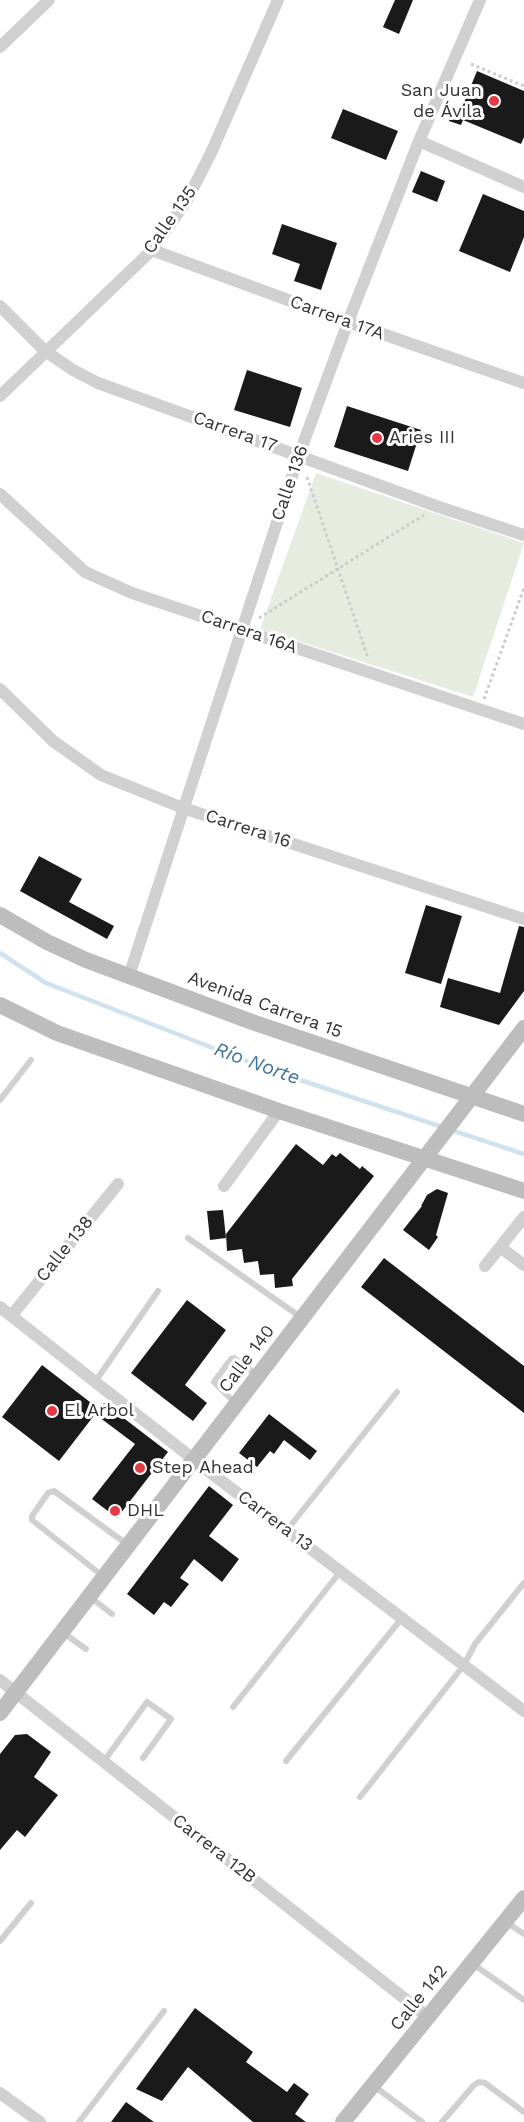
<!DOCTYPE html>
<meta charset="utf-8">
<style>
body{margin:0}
canvas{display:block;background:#fff}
</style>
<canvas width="524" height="2122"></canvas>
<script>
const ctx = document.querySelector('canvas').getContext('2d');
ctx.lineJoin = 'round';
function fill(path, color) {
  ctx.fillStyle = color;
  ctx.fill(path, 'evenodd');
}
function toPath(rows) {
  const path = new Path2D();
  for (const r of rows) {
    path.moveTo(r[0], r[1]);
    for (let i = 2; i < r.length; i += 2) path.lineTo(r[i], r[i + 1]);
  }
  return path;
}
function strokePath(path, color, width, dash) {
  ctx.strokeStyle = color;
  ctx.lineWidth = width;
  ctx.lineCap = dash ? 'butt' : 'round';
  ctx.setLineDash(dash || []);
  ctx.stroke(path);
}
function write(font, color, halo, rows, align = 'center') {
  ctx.font = font + ' "Work Sans",sans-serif';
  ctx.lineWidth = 6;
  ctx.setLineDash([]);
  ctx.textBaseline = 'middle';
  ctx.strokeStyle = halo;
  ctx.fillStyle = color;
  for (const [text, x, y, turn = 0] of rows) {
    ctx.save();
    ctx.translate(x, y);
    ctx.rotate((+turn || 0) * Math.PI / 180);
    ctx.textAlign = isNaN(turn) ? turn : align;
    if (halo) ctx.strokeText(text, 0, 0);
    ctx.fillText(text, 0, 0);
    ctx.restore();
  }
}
fill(toPath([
 [316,473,524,543,473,697,260,629]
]), '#e6ecdf');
strokePath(toPath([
 [0,953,46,983,267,1069,524,1154]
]), '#cfe2ee', 4.5);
fill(toPath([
 [395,0,413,0,399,34,383,27],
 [477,71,524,91,524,137,521,144,463,120,461,125,449,121,454,108,461,110],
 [343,109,398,131,386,160,331,138],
 [421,171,445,181,437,202,412,192],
 [483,194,524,211,524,237,510,272,459,251],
 [282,224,337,243,321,290,294,281,300,264,272,254],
 [247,370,302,388,290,427,234,410],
 [347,406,421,430,408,471,334,447],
 [39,856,82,879,69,902,114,926,107,939,20,891],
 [426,905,462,916,441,984,405,973],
 [519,926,524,927,524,991,499,1025,440,1007,448,978,500,993],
 [296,1144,323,1165,332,1154,336,1157,340,1153,360,1169,362,1166,374,1176,292,1279,293,1286,275,1288,274,1274,260,1275,258,1261,244,1263,242,1249,227,1251,226,1234],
 [437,1189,448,1193,436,1235,438,1237,429,1250,403,1230,422,1206,421,1206,427,1195],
 [223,1210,226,1238,210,1240,207,1211],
 [384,1258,524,1366,524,1413,361,1287],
 [187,1300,226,1330,185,1385,207,1403,193,1421,131,1373],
 [42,1365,99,1409,59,1461,2,1417],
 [104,1403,168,1452,117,1518,92,1499,135,1444,95,1414],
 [269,1414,317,1451,310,1460,284,1440,274,1454,270,1451,257,1467,239,1453],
 [209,1486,233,1505,209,1536,239,1559,222,1582,194,1559,180,1578,189,1584,171,1607,164,1602,154,1615,127,1594],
 [27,1734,51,1752,34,1777,58,1795,25,1837,17,1830,0,1850,0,1754,15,1735],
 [195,2008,253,2052,246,2062,287,2092,294,2083,309,2094,295,2114,306,2122,253,2122,188,2067,162,2101,136,2089],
 [126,2102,154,2122,111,2122]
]), '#1a1a1a');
strokePath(toPath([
 [471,64,524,86],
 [307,477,368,658],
 [259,618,424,515],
 [484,699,524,588]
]), '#cdcdcd', 3, [3, 3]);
strokePath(toPath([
 [0,1100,31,1060],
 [188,1238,302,1318],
 [95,1382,158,1291],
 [235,1403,214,1382,231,1359,234,1358,258,1376],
 [287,1530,397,1392],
 [104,1577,32,1520,32,1516,48,1493,54,1491,128,1545],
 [90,1597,112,1614],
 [62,1632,86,1649],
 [233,1707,340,1572],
 [104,1761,147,1702,171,1719,143,1758],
 [286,1761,402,1618],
 [360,1797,464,1665,475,1644,524,1583],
 [506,1922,524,1934],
 [0,1941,31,1903],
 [473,1964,524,2000],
 [374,2086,422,2122],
 [79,2122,164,2011],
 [442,2122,474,2085,479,2082,485,2083,524,2112]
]), '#d0d0d0', 6);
strokePath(toPath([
 [0,47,49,0],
 [419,141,524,187],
 [152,250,348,322,524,383],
 [0,306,45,351,73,370,98,383,439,507,524,535],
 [0,396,152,250,187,200,211,153,278,0],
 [0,494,85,572,132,593,524,724],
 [0,689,53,741,101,775,183,808,524,919],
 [129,976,299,455,348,322,419,141,480,0],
 [224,1186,279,1111],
 [500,1247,524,1265],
 [485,1266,524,1217],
 [0,1307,211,1473,524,1711],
 [12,1315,118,1184],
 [0,1680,428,2017],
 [0,2093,40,2122]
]), '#d0d0d0', 12);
strokePath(toPath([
 [0,915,47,942,86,960,252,1022,524,1114],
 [0,1005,57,1033,279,1111,524,1191],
 [0,1713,524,1028],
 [343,2122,524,1898]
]), '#bdbdbd', 16);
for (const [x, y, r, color] of [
 [494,101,6,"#e63946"],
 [377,438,6,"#e63946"],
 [52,1411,6,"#e63946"],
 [140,1468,6,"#e63946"],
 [115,1511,6,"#e63946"]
]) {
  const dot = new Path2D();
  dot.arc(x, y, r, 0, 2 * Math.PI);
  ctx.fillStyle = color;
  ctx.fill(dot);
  strokePath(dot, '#fff', 2);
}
write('18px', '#333', '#fff', [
 ["San Juan",482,91,"right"],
 ["de Ávila",482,112,"right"],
 ["Aries III",389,438],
 ["El Arbol",64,1411],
 ["Step Ahead",152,1468],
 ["DHL",127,1511]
], 'left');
write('18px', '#333', '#fff', [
 ["Calle 135",170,220,-55],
 ["Carrera 17A",337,318,20],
 ["Carrera 17",235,432,20],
 ["Calle 136",290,483,-71],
 ["Carrera 16A",249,632,19],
 ["Carrera 16",248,829,18],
 ["Avenida Carrera 15",265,1005,20],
 ["Calle 138",65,1249,-51],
 ["Calle 140",247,1359,-53],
 ["Carrera 13",275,1521,37],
 ["Carrera 12B",214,1849,38],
 ["Calle 142",419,1998,-51]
]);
write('italic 20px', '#3f7597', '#fff', [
 ["Río Norte",257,1064,20]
]);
</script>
